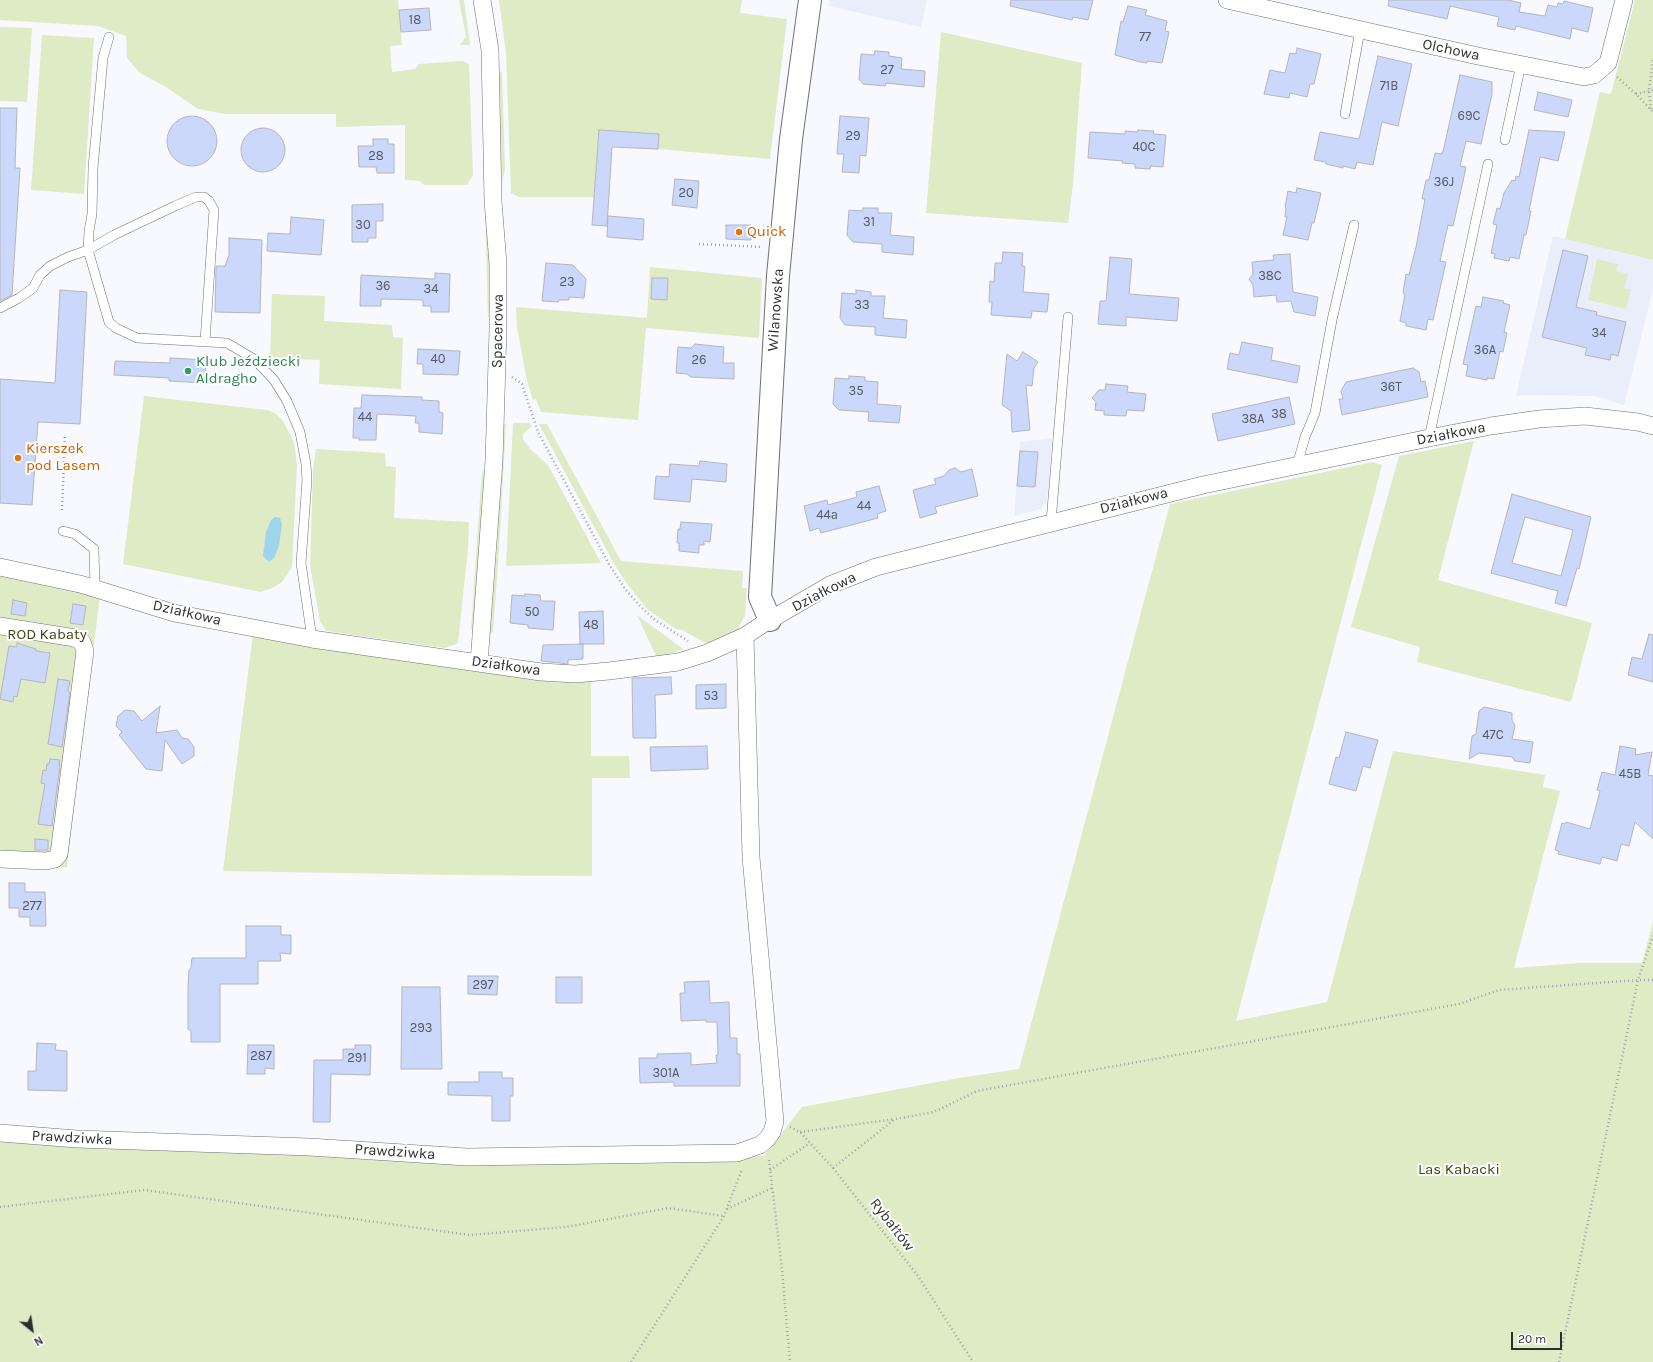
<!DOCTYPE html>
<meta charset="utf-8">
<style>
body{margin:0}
#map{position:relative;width:1653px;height:1362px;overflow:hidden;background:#f7f9fe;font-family:Karla,sans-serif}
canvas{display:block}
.north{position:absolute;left:12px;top:1310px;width:40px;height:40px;-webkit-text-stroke:3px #fff;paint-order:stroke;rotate:150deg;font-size:11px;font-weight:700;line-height:16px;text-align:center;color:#2d2e30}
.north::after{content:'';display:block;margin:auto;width:14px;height:18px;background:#2d2e30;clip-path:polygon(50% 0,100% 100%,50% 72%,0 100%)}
.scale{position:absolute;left:1511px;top:1332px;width:51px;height:18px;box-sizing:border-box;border:2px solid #2d2e30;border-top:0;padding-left:5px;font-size:12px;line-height:14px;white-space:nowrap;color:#2d2e30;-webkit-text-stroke:3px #fff;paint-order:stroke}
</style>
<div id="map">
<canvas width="1653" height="1362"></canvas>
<div class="north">N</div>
<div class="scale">20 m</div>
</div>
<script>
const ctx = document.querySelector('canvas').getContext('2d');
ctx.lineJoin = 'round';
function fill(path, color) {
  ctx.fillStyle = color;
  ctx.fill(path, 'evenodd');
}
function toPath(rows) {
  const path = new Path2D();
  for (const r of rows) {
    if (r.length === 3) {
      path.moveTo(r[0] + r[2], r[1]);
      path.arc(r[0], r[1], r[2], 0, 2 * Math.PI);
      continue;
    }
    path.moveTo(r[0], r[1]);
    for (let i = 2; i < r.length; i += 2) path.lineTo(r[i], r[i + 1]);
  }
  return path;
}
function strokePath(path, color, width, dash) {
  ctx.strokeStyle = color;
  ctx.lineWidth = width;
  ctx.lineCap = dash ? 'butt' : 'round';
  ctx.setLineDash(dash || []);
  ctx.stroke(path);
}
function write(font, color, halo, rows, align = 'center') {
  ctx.font = font + ' Karla,sans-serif';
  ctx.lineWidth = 4;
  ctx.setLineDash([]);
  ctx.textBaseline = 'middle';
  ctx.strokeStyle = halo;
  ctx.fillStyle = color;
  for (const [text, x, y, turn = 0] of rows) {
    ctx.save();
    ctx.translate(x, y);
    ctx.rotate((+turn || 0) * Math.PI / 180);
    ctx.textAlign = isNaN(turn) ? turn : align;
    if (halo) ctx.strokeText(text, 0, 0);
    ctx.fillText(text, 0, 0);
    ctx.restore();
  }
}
fill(toPath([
 [830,0,927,0,921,27,828,6],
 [1553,236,1653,260,1653,289,1624,405,1595,396,1522,395,1516,396],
 [1052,438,1047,501,1041,509,1014,516,1020,442]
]), '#eaeefa');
fill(toPath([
 [0,0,398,0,402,45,390,46,392,72,415,69,419,64,463,61,469,64,473,175,467,185,424,185,420,181,405,180,405,125,336,127,336,114,226,114,198,109,166,87,140,73,127,58,126,36,98,26,0,20],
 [459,0,464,0,470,45,460,45,466,37],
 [499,0,742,0,740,13,787,19,770,159,658,149,659,134,599,130,594,197,519,197,511,193,506,53],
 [1635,0,1653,0,1653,260,1565,239,1600,92,1611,94],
 [0,27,32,28,27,102,0,101],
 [941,32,1082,63,1073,184,1068,223,926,213],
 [42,35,94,38,84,194,31,190],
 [502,71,505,170,502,181,498,74],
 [485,203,489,211,491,315,488,317],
 [1597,259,1618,264,1616,271,1628,274,1624,288,1631,289,1626,309,1588,300],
 [650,267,762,278,759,338,646,328,638,420,541,412,536,399,533,400,527,381,517,328,516,307,647,318],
 [272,294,325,296,324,321,392,325,393,337,403,338,401,389,319,384,320,360,270,358],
 [144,396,267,410,275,413,283,421,294,442,297,465,292,567,282,582,274,587,261,592,123,564],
 [506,423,499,551,493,632,489,634,497,543,503,425],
 [513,423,530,423,532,426,523,434,523,439,530,449,548,465,601,563,506,566],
 [539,424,547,424,621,561,743,571,742,588,747,588,745,616,739,626,741,631,711,646,682,630,676,629,647,609,625,581,612,560],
 [1474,441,1438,580,1592,623,1571,702,1417,662,1420,647,1351,627,1399,456],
 [316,449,385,453,386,466,396,467,394,518,469,522,468,549,458,643,445,648,326,631,320,621,310,565,313,470],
 [1373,462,1382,465,1236,1021,1327,1002,1393,751,1545,775,1543,787,1560,791,1514,968,1579,963,1642,963,1653,922,1653,1362,0,1362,0,1137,459,1160,764,1156,802,1107,959,1078,1019,1069,1170,504],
 [482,470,485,475,475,629,471,629],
 [0,575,100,595,67,867,0,867],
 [637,615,683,649,657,658],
 [253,634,460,669,462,668,554,682,591,681,591,756,629,756,630,778,592,778,592,876,452,875,223,871]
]), '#dfebc4');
fill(toPath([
 [275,517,280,518,282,524,279,546,274,558,270,561,267,560,263,556,266,532,271,520]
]), '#9ed5eb');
const building = toPath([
 [1011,0,1093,0,1088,20,1073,17,1072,20,1010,6,1011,0],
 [1389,0,1508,0,1521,3,1519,12,1545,16,1548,5,1557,7,1558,3,1563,4,1564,1,1593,8,1588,32,1572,28,1570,39,1516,26,1515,30,1497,26,1499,17,1450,6,1447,19,1388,6,1389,0],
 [1128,6,1147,10,1145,15,1167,21,1165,31,1169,32,1162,63,1147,61,1147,63,1140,62,1115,55,1121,21,1123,22,1128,6],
 [429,8,431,30,401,32,399,10,429,8],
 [1297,48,1321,54,1314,84,1310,84,1307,97,1290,93,1289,98,1264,94,1270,70,1285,73,1290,53,1296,54,1297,48],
 [875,51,889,52,889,56,902,58,901,69,925,71,924,87,886,83,885,86,863,84,859,79,861,54,874,55,875,51],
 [1378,56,1412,64,1398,126,1382,122,1373,165,1357,162,1355,169,1343,166,1343,168,1326,164,1326,162,1314,160,1320,132,1359,139,1378,56],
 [1460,75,1492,82,1492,94,1481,144,1466,141,1460,166,1466,167,1462,186,1453,226,1448,225,1440,261,1446,262,1433,320,1428,319,1426,330,1406,326,1406,323,1400,321,1405,294,1403,293,1406,274,1409,275,1416,247,1425,199,1422,199,1426,180,1429,180,1435,153,1442,154,1442,152,1443,152,1460,75],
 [1538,92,1572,100,1568,117,1534,110,1538,92],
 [0,108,17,108,15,168,20,168,12,295,0,301,0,108],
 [840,116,869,118,866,156,860,155,859,173,842,172,844,154,837,154,840,116],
 [192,141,25],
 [263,150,22],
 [599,130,659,134,658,149,612,147,607,226,592,225,599,130],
 [1138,130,1154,131,1153,134,1166,135,1163,167,1151,166,1150,169,1135,168,1135,164,1122,163,1123,161,1088,158,1090,132,1125,134,1125,131,1137,132,1138,130],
 [1529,130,1565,132,1558,161,1540,157,1529,211,1531,211,1526,235,1524,235,1519,259,1510,257,1509,261,1494,258,1495,254,1491,253,1497,225,1493,224,1497,208,1500,209,1504,193,1512,180,1515,181,1516,176,1519,177,1529,130],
 [373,139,388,139,388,144,394,144,394,173,377,173,376,167,359,167,358,146,373,146,373,139],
 [675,179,699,181,697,208,672,205,675,179],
 [1297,188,1321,193,1314,223,1312,223,1308,240,1283,235,1287,217,1285,217,1286,208,1285,207,1288,191,1296,193,1297,188],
 [383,204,383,221,376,221,376,238,368,238,368,242,352,242,352,205,383,204],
 [863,208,878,208,878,213,892,213,890,235,914,237,913,255,882,252,882,244,853,242,847,235,849,210,863,211,863,208],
 [608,216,644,219,643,240,607,237,608,216],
 [291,217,324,220,321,255,267,251,268,233,290,234,291,217],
 [726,225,751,225,751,240,726,239,726,225],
 [229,238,262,240,260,313,215,312,216,266,225,266,229,255,229,238],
 [1563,250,1588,256,1576,307,1597,312,1596,315,1626,322,1618,356,1611,354,1610,360,1585,355,1587,348,1542,337,1563,250],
 [1003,252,1023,253,1022,265,1025,267,1023,292,1049,294,1047,312,1032,311,1031,318,991,315,992,302,989,302,990,281,994,282,995,263,1002,263,1003,252],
 [1290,254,1293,292,1318,297,1315,316,1294,312,1291,301,1277,302,1276,295,1254,297,1253,285,1249,279,1253,274,1252,262,1274,260,1273,255,1290,254],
 [1110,257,1132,259,1129,294,1179,298,1177,321,1126,317,1126,326,1098,324,1100,301,1106,301,1110,257],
 [546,263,573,265,586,279,584,298,569,297,569,300,559,300,558,302,542,301,546,263],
 [435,273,450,274,449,312,431,312,431,306,423,306,423,300,381,299,381,306,360,306,361,275,435,279,435,273],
 [652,278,668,278,667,300,651,299,652,278],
 [60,290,87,292,80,424,38,422,32,505,0,503,0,379,55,383,60,290],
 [856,290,871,292,871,296,885,296,883,318,907,320,906,338,875,335,875,327,845,325,840,318,842,293,856,294,856,290],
 [1483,297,1504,301,1503,303,1510,305,1504,332,1507,333,1503,352,1500,351,1494,379,1487,378,1487,380,1466,376,1468,365,1463,364,1476,306,1481,307,1483,297],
 [1242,342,1273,348,1271,360,1300,366,1297,383,1227,369,1230,353,1239,355,1242,342],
 [695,344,724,347,723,363,734,363,734,379,691,377,687,374,676,373,678,347,691,348,695,344],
 [418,349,460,351,458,375,423,374,423,364,417,364,418,349],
 [1023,352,1038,362,1034,368,1032,386,1026,385,1030,430,1012,432,1011,411,1002,405,1007,354,1017,361,1023,352],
 [170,358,206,360,205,383,169,381,169,378,114,375,115,361,170,363,170,358],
 [1413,368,1419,372,1421,382,1425,381,1428,397,1342,415,1339,399,1343,399,1341,391,1346,382,1413,368],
 [849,376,865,377,865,381,878,382,877,404,901,406,899,423,868,421,869,412,839,410,833,404,835,378,849,379,849,376],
 [1106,384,1128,386,1127,392,1146,394,1144,411,1127,410,1126,416,1104,415,1104,411,1095,410,1096,402,1092,398,1099,390,1105,390,1106,384],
 [362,395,422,397,422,400,439,401,439,412,443,413,442,434,419,432,419,423,415,423,416,416,377,414,376,440,359,440,359,438,353,438,354,408,361,408,362,395],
 [1289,397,1295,424,1218,441,1212,414,1289,397],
 [1020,451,1038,452,1035,487,1017,486,1020,451],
 [700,461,727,464,726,482,692,479,690,502,654,499,656,476,669,477,670,464,699,466,700,461],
 [955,468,961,472,972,469,978,496,935,507,937,513,920,518,913,490,936,484,934,479,944,476,949,470,955,468],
 [879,486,886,511,877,514,878,518,821,533,819,528,810,531,804,506,827,500,828,505,843,501,857,497,856,492,879,486],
 [1512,494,1591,517,1579,569,1577,568,1566,606,1555,603,1558,591,1491,573,1512,494],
 [1525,517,1573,530,1561,576,1512,563,1525,517],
 [681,522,712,524,710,542,704,541,704,545,699,545,699,553,679,551,679,543,677,543,678,529,680,529,681,522],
 [525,594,540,595,541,601,555,601,553,630,528,628,528,625,510,623,512,595,525,596,525,594],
 [13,600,27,603,25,616,11,614,13,600],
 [73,604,86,606,83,625,70,623,73,604],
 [603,611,604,644,580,644,579,612,603,611],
 [1649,634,1653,635,1653,682,1628,675,1632,657,1642,659,1649,634],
 [17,643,36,649,36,651,50,653,45,683,21,679,17,697,14,696,13,702,0,699,9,646,17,647,17,643],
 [583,644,583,659,568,660,568,664,541,661,543,645,583,644],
 [671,677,672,694,655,695,656,738,633,738,632,678,671,677],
 [58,679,70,681,68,691,70,693,62,747,48,744,58,679],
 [726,684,726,708,696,709,696,685,726,684],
 [160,706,156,733,177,730,182,738,188,739,194,747,194,756,182,764,165,740,162,771,146,769,119,735,122,732,116,726,118,716,125,710,134,711,142,721,160,706],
 [1484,707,1512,713,1512,720,1515,726,1512,739,1533,742,1530,763,1515,761,1512,757,1479,753,1469,759,1472,736,1476,734,1479,711,1484,707],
 [1346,732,1378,740,1370,768,1363,766,1356,791,1329,784,1336,757,1339,758,1346,732],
 [707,746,708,769,651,771,650,747,707,746],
 [1620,746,1636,749,1635,755,1652,752,1648,775,1653,776,1653,839,1635,822,1629,846,1621,844,1617,861,1602,857,1600,864,1558,854,1559,851,1555,850,1562,823,1565,824,1566,822,1590,829,1600,791,1597,790,1602,772,1615,775,1620,746],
 [50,759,60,760,59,766,60,766,52,826,38,824,45,784,41,783,43,770,46,771,47,764,49,764,50,759],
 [35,839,48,840,48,850,35,850,35,839],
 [9,883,25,883,25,892,45,892,46,926,30,926,30,917,19,917,19,908,9,908,9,883],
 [246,926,281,926,281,935,291,935,291,954,280,953,281,961,258,961,258,984,220,984,220,1042,191,1042,191,1031,188,1029,188,988,189,970,191,968,192,958,246,958,246,926],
 [468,976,498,976,497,995,468,994,468,976],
 [556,977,582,977,582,1003,556,1003,556,977],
 [709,981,710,1003,729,1002,730,1038,737,1038,737,1054,740,1054,740,1086,674,1086,674,1082,640,1083,639,1058,657,1058,657,1054,691,1053,691,1065,717,1063,716,1055,718,1055,717,1022,706,1022,706,1020,681,1021,680,993,685,993,684,982,709,981],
 [402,987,440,987,442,1069,401,1069,402,987],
 [37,1043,56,1044,55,1050,67,1051,67,1091,28,1090,28,1071,36,1071,37,1043],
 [248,1045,274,1045,274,1069,265,1068,265,1074,247,1074,248,1045],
 [355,1045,371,1045,370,1075,331,1074,330,1122,313,1122,314,1060,343,1060,343,1049,355,1049,355,1045],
 [479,1072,502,1072,502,1078,513,1078,513,1096,510,1096,510,1121,492,1121,492,1096,448,1095,448,1082,479,1082,479,1072]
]);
fill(building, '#cbd8fb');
strokePath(building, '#b4b6ba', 1);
const service = toPath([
 [109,37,103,58,93,168,92,214,89,231,88,250,109,322,116,328,137,338,227,343,254,359,274,380,287,401,300,432,306,464,307,480,301,563,312,639],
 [1345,114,1360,30],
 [1505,140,1521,64],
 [0,308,19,298,33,288,40,275,50,266,68,257,88,250,114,235,175,206,196,197,204,197,209,201,214,210,205,341],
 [1429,438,1488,164],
 [1297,465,1305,437,1315,413,1332,320,1354,225],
 [1051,522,1068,317],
 [63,531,75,534,94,549,95,589]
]);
const minor = toPath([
 [1227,0,1478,56,1584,77,1594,75,1608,63,1624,0],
 [0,567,80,584,174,613,312,639,541,672,575,674,609,671,678,662,707,653,745,636,763,624,830,585,876,567,1203,485,1429,438,1491,426,1539,419,1585,416,1638,422,1653,426],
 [0,626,75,638,82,642,85,651,59,854,55,859,46,861,0,859],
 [479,663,494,461,498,329,498,264,493,201,490,50,482,0],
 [0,1133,77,1139,309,1147,467,1157,737,1153,760,1145,767,1139,772,1132,775,1121,751,857,745,636]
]);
const tertiary = toPath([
 [770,620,760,597,778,276,791,139,810,0]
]);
strokePath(service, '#707175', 10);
strokePath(minor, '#707175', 18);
strokePath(tertiary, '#707175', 24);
strokePath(toPath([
 [1617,77,1636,94,1653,112],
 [1636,94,1653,90],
 [1651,109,1649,91,1653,58],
 [699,244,762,247],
 [512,377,522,384,538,432,610,566,625,589,641,607,655,620,688,641],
 [62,510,65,434],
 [790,1127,800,1132,833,1168,918,1276,973,1362],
 [800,1132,895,1119],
 [769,1160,782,1270,790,1362],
 [833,1168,895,1119,934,1112,977,1091,1459,1004,1499,990,1638,980,1653,980],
 [770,1170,810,1143],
 [0,1207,144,1190,470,1235,566,1227,668,1208,724,1216],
 [727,1209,772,1188],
 [631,1362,724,1216,742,1169],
 [1559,1362,1638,980,1653,936]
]), '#a0a1a5', 2.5, [1, 3]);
strokePath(service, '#fff', 9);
strokePath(minor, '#fff', 17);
strokePath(tertiary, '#fff', 22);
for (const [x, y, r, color] of [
 [739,232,4,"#e8710a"],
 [188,371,4,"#2e9e5b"],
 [18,458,4,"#e8710a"]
]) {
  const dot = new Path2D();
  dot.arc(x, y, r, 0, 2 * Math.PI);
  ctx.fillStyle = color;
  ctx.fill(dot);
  strokePath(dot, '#fff', 1.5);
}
write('13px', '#545863', null, [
 ["18",415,20],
 ["77",1145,37],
 ["27",887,70],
 ["71B",1389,86],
 ["69C",1469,116],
 ["29",853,136],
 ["40C",1144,147],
 ["28",376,156],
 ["36J",1444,182],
 ["20",686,193],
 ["31",869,222],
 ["30",363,225],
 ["38C",1270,276],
 ["23",567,282],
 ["36",383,286],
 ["34",431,289],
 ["33",862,305],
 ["34",1599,333],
 ["36A",1485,350],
 ["40",438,359],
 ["26",699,360],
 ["36T",1391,387],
 ["35",856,391],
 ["38",1279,414],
 ["44",365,417],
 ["38A",1253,419],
 ["44",864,506],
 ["44a",827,515],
 ["50",532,612],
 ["48",591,625],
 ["53",711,696],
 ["47C",1493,735],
 ["45B",1630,774],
 ["277",32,906],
 ["297",483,985],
 ["293",421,1028],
 ["287",261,1056],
 ["291",357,1058],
 ["301A",666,1073]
]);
write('15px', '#2d2e30', '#fff', [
 ["Olchowa",1451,50,12],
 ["Wilanowska",776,310,-86],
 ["Spacerowa",498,331,-89],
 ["Działkowa",1451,434,-11],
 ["Działkowa",1134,501,-14],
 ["Działkowa",824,592,-27],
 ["Działkowa",187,613,13],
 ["Działkowa",506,666,8],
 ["Prawdziwka",72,1138,3],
 ["Prawdziwka",395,1152,4],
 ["Rybałtów",892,1225,52]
]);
write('15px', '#c56008', '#fff', [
 ["Quick",747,232],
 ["Kierszek",26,449],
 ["pod Lasem",26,466]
], 'left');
write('15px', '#27864d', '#fff', [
 ["Klub Jeździecki",196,362],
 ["Aldragho",196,379]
], 'left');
write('15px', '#394612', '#fff', [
 ["ROD Kabaty",47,635],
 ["Las Kabacki",1459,1170]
]);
</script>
